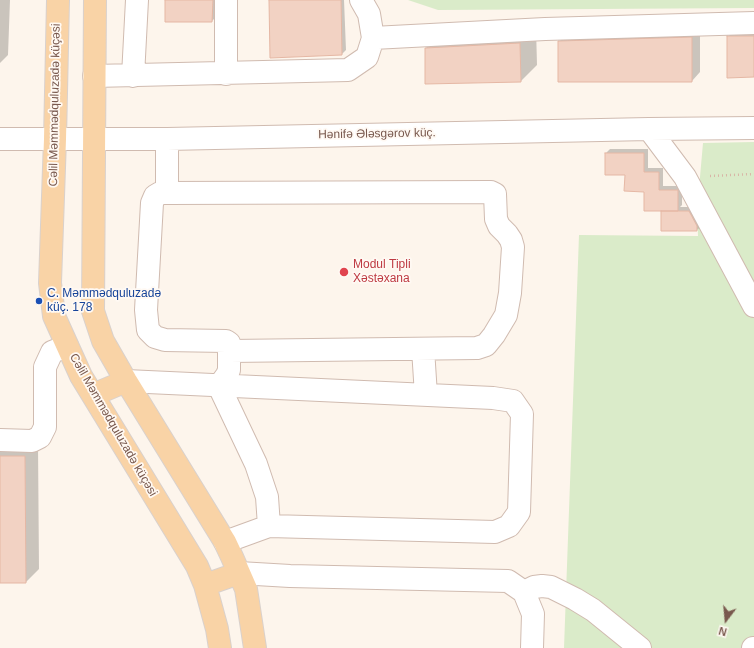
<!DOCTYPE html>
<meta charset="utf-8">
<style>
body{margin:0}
#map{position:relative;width:754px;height:648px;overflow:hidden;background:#fdf5ec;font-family:Helvetica,sans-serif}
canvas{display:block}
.north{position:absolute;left:706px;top:600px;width:40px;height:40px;-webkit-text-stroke:3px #fff9f3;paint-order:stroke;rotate:196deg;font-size:11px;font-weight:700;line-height:16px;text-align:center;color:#79594e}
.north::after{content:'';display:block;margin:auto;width:14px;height:18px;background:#79594e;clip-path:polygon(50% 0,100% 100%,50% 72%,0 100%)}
</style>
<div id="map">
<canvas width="754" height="648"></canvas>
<div class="north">N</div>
</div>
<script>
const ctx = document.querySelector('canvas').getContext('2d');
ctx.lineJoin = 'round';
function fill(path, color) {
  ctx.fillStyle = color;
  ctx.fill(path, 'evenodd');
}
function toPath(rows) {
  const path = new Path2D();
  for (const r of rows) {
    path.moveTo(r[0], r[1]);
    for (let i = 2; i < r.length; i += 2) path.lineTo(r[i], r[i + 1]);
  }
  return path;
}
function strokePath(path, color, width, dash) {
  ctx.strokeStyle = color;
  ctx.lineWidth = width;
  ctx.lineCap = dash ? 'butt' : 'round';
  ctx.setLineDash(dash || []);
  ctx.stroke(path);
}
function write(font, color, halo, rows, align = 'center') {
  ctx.font = font + ' Helvetica,sans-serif';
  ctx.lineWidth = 3.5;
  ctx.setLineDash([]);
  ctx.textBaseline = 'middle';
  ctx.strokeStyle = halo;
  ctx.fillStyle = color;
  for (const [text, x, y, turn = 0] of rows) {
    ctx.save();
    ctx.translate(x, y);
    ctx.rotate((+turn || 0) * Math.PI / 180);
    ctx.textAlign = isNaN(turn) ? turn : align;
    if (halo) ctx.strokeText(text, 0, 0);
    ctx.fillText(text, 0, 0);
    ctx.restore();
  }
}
fill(toPath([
 [408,0,754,0,754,8,438,10],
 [754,142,754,648,564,648,579,235,698,236,697,211,703,143]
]), '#daebc9');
fill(toPath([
 [0,0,10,0,8,55,0,63],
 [166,0,216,0,216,17,212,21],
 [270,0,344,0,346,50,342,54],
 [744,20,754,20,754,76,728,37],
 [536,27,537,65,521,81,426,48,442,32],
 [700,29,700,72,692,81,559,42,568,33],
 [610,149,648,149,648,168,663,168,663,186,682,186,682,205,680,207,693,207,701,226,697,230,626,174,606,174,606,153],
 [38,444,39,569,26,582,0,582,0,449]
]), '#0003');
const building = toPath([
 [165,0,213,0,212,22,165,22,165,0],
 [269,0,341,0,342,55,270,58,269,0],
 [727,36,754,36,754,77,727,78,727,36],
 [692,37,692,82,558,82,558,41,692,37],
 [520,43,521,82,425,84,425,48,520,43],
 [605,153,644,153,644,172,659,172,659,190,678,190,678,211,644,211,644,192,624,191,625,175,605,175,605,153],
 [661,211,689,211,697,226,697,231,661,231,661,211],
 [0,456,25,456,26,583,0,583,0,456]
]);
fill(building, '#f2d2c3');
strokePath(building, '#e5b7a4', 1);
const minor = toPath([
 [373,38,545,29,754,23],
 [226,74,226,0],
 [94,76,348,70,367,57,373,38,369,14,361,0],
 [133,76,137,0],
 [649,129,685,177,754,306],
 [0,139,167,139,649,129,754,128],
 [167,193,167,139],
 [423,349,426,395],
 [230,351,477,348,486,345,494,335,506,315,510,293,513,247,511,240,507,234,499,226,496,219,495,194,491,192,167,193,160,193,155,196,152,203,146,310,148,330,155,337,165,340,226,341,229,343,229,370,227,375,219,386,256,464,267,497,269,526],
 [126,381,493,398,513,401,522,414,519,512,509,526,495,532,269,526,225,542],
 [0,440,32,441,40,437,45,427,45,367,52,352,67,346],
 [239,573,290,576,508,581,524,592,533,614,532,648],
 [524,592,534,587,542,586,551,587,575,599,593,610,640,648],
 [753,648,754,648]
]);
const major = toPath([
 [58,0,55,139,50,283,54,316,81,376,197,566,205,585,217,629,220,648],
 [95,0,93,311,103,341,126,381,225,542,232,557,246,589,255,648],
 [93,395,126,381],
 [205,585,239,573]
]);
strokePath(minor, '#d0bbb0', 24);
strokePath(major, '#d9d1cd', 24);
strokePath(toPath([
 [710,176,754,174]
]), '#d8b5a6', 2.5, [1, 3]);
strokePath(minor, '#fff', 22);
strokePath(major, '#f9d3a6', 22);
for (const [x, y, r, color] of [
 [344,272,5,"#e0444e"],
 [39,301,4,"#1a4fb4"]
]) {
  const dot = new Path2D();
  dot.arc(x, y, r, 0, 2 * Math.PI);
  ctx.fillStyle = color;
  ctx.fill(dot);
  strokePath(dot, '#fff9f3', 1.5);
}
write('12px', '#79594e', '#fff9f3', [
 ["Cəlil Məmmədquluzadə küçəsi",55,105,-89],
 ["Hənifə Ələsgərov küç.",377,134,-1],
 ["Cəlil Məmmədquluzadə küçəsi",113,425,60]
]);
write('12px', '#be3a42', '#fff9f3', [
 ["Modul Tipli",353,265],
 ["Xəstəxana",353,279]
], 'left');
write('12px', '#164399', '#fff9f3', [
 ["C. Məmmədquluzadə",47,294],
 ["küç. 178",47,308]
], 'left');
</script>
